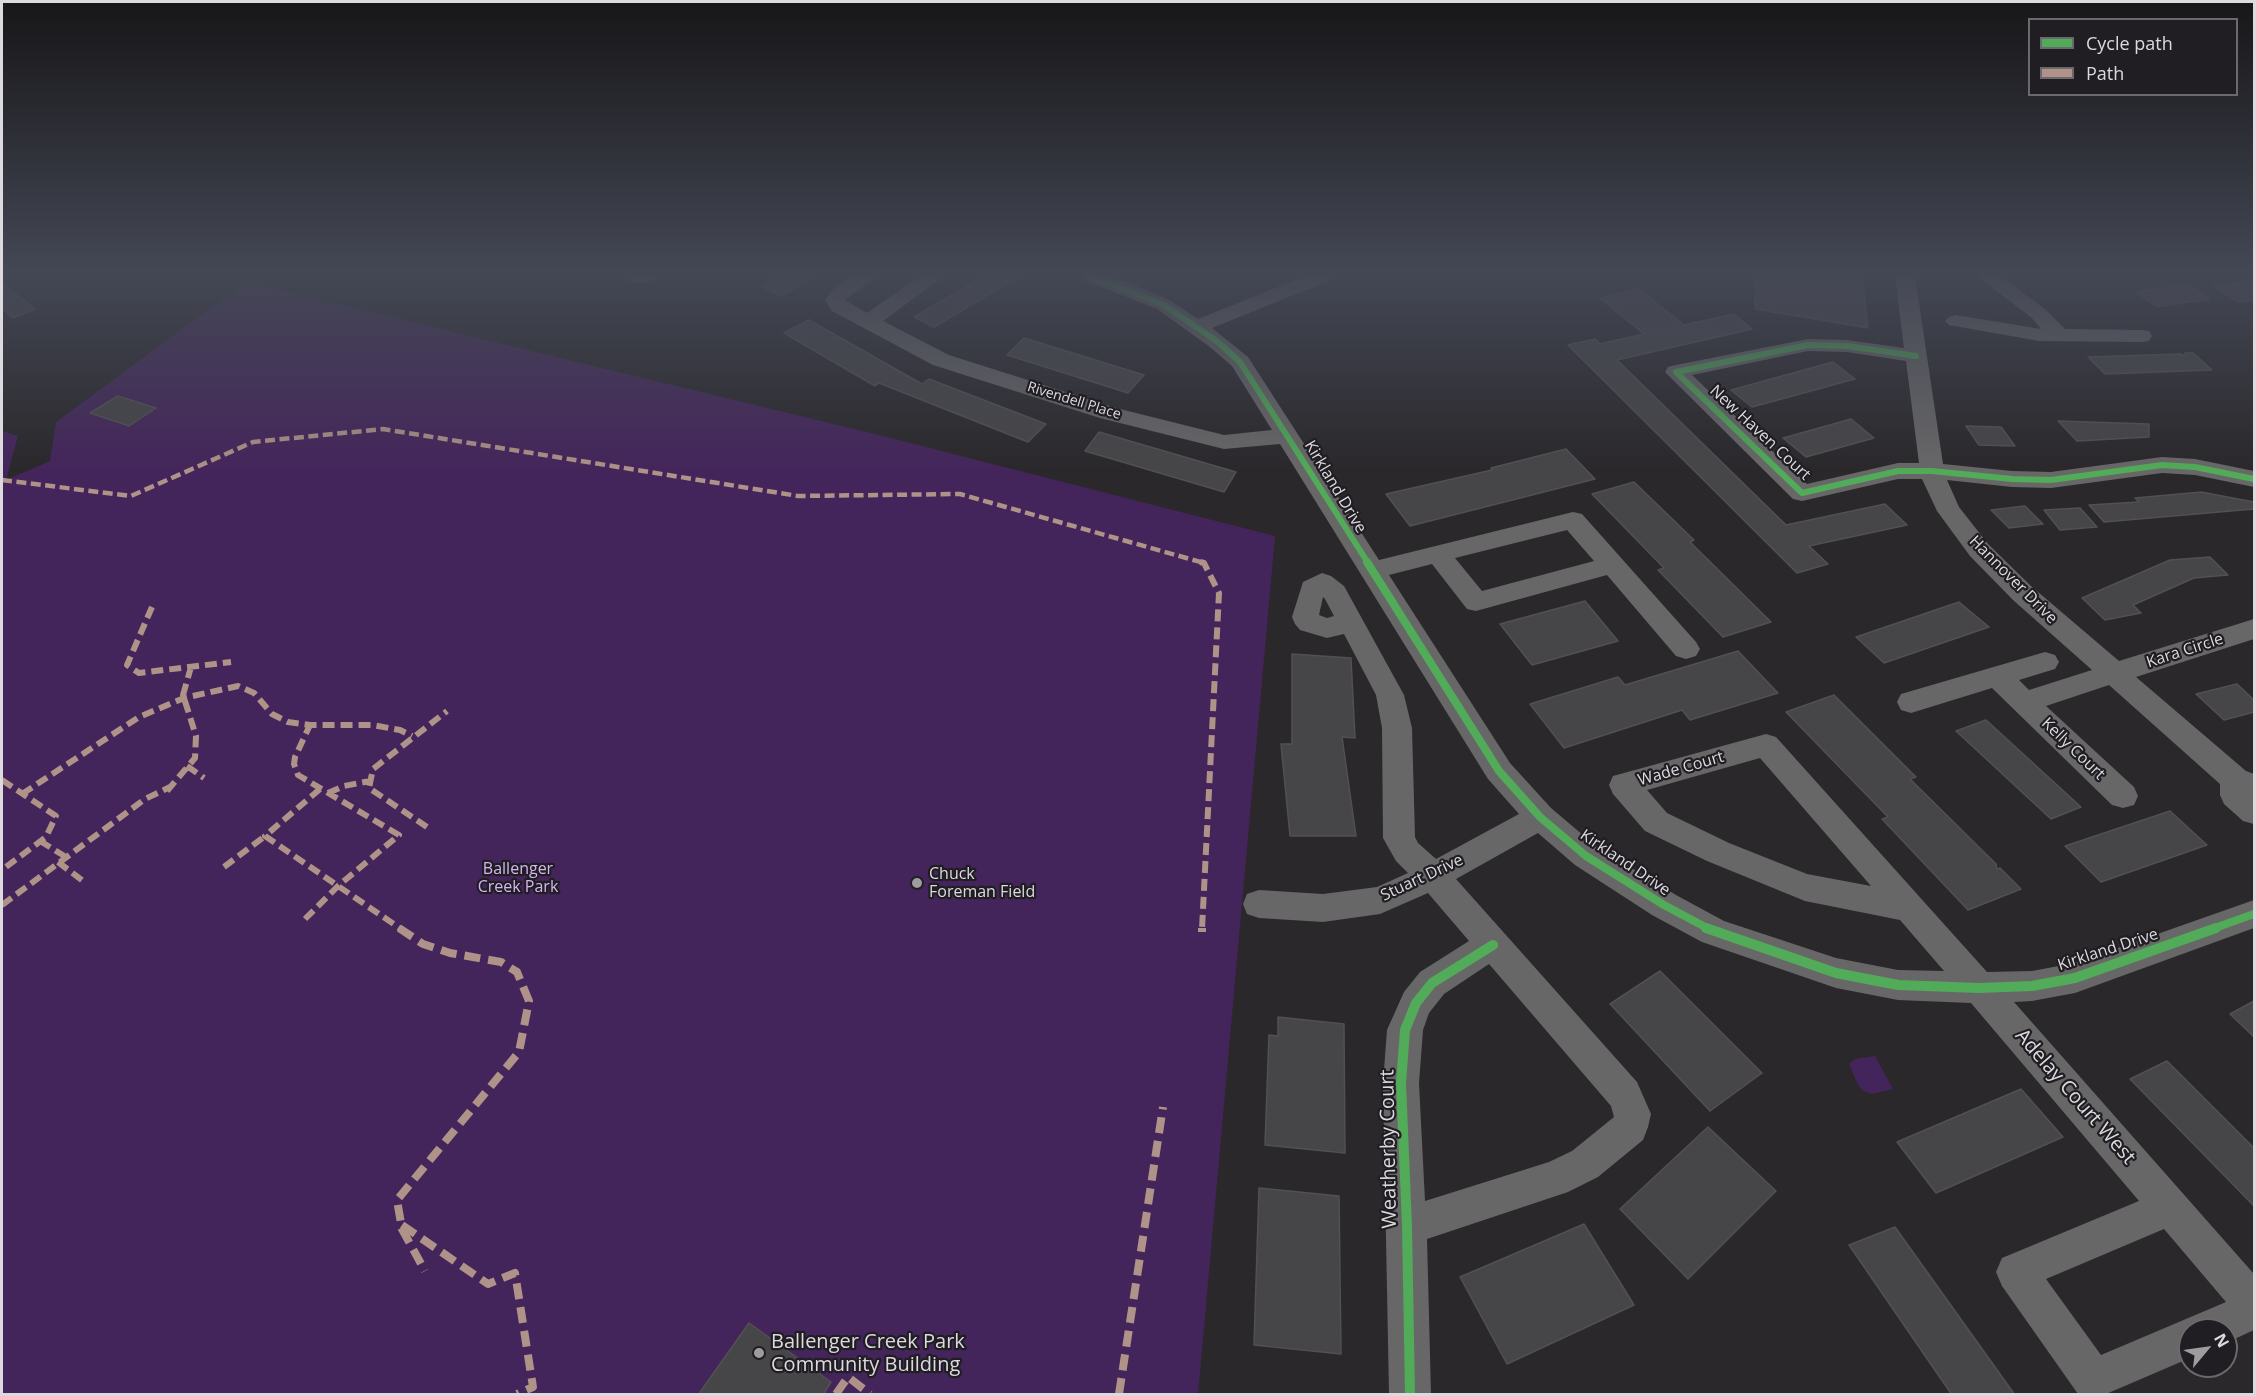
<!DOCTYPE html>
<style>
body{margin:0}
#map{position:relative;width:2256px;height:1396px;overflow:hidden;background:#2a282b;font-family:"Open Sans",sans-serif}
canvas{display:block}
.frame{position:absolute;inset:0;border:3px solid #dcdade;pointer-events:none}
.legend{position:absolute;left:2028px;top:18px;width:210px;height:78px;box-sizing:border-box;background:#201e22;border:2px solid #6b696d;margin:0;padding:8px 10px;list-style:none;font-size:18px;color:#dcdade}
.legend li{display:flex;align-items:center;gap:12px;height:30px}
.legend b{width:30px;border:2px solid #6b696d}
.north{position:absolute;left:2178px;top:1318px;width:60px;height:60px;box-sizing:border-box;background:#201e22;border:2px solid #6b696d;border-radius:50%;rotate:61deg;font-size:16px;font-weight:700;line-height:24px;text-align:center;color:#dcdade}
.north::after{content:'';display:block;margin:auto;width:21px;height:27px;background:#9e9c9f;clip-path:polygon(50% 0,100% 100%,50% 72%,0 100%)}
</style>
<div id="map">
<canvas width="2256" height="1396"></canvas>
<div class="frame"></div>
<ul class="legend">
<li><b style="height:8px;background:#51ab58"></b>Cycle path</li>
<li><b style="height:8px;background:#af9288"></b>Path</li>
</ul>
<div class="north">N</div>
</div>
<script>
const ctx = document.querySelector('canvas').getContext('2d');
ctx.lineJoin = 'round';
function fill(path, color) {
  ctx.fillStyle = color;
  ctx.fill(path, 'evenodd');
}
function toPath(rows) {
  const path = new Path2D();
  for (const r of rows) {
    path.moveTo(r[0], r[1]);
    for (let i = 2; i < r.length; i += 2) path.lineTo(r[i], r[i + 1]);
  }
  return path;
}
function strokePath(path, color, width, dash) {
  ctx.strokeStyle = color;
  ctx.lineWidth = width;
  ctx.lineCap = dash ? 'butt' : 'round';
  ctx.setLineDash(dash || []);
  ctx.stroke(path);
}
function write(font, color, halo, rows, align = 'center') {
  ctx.font = font + ' "Open Sans",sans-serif';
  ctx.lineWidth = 4.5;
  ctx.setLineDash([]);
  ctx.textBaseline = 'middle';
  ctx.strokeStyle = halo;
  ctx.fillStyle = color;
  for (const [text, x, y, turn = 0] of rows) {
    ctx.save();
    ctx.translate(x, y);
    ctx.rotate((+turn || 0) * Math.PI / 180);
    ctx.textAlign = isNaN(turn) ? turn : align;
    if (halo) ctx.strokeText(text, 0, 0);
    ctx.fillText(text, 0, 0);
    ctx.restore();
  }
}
fill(toPath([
 [246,282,871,433,1275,536,1198,1394,2,1394,2,431,18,436,6,480,50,461,56,422],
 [1875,1056,1893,1089,1872,1094,1864,1091,1858,1085,1849,1064,1855,1059]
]), '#44255b');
const building = toPath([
 [779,276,816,276,781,296,761,286,779,276],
 [984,276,1020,276,934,327,914,317,984,276],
 [1755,276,1862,276,1868,328,1755,309,1755,276],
 [2254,281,2254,300,2237,302,2214,286,2254,281],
 [2,282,35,309,13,318,2,309,2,282],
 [2188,284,2210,299,2157,307,2136,292,2188,284],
 [1639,289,1684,325,1734,314,1752,329,1617,360,1786,525,1885,504,1907,525,1809,546,1828,564,1797,573,1568,345,1595,339,1600,344,1644,334,1600,298,1639,289],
 [809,320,922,384,929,379,1046,424,1028,442,879,383,875,386,784,333,809,320],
 [1024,338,1144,375,1128,393,1007,355,1024,338],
 [2185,353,2193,353,2212,370,2105,374,2088,357,2180,354,2184,356,2185,353],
 [1833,362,1855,379,1752,407,1731,390,1833,362],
 [118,396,156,408,129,426,90,413,118,396],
 [1851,419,1874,438,1806,457,1783,438,1851,419],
 [2058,421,2149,424,2149,437,2077,441,2058,421],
 [1966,426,2001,427,2015,446,1979,445,1966,426],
 [1099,432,1236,472,1224,492,1085,451,1099,432],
 [1566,449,1595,479,1410,526,1386,494,1492,470,1491,468,1566,449],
 [1634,482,1694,540,1690,542,1771,622,1723,637,1658,570,1664,568,1592,494,1634,482],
 [2201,492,2254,502,2254,509,2104,522,2089,505,2139,502,2135,498,2201,492],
 [2025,506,2043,524,2009,528,1991,510,2025,506],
 [2080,508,2097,527,2060,530,2044,510,2080,508],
 [2210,557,2228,575,2194,578,2133,605,2141,613,2105,620,2082,598,2170,560,2210,557],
 [1585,601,1618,641,1532,665,1500,624,1585,601],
 [1959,602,1989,627,1884,663,1856,637,1959,602],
 [1738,651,1778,693,1690,720,1682,710,1564,748,1530,704,1618,677,1625,685,1738,651],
 [1292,654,1351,658,1355,738,1342,737,1356,836,1290,836,1281,744,1292,744,1292,654],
 [2237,684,2254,700,2254,712,2224,720,2196,694,2237,684],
 [1834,695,1916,777,1910,779,1996,864,1997,869,2000,868,2021,889,1968,910,1882,819,1888,817,1786,712,1834,695],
 [1986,720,2081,807,2051,819,1956,731,1986,720],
 [2170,811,2207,845,2101,882,2065,846,2170,811],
 [1660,971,1762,1073,1710,1111,1610,1004,1660,971],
 [2254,1001,2254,1037,2230,1014,2254,1001],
 [1278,1017,1344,1024,1345,1153,1265,1145,1269,1035,1278,1036,1278,1017],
 [2167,1061,2254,1148,2254,1206,2130,1079,2167,1061],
 [2021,1089,2063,1137,1936,1193,1897,1142,2021,1089],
 [1708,1127,1776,1191,1688,1279,1620,1209,1708,1127],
 [1259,1188,1339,1196,1341,1354,1254,1345,1259,1188],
 [1584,1224,1634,1305,1507,1364,1460,1277,1584,1224],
 [1895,1227,2015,1395,1952,1395,1849,1245,1895,1227],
 [749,1323,831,1382,823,1395,698,1395,749,1323]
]);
fill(building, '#464547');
strokePath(building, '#525053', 1.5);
fill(toPath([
 [623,276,657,276,654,280,647,282,633,282,626,280,623,276],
 [852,276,877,276,845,300,867,313,920,276,944,276,883,321,949,355,1116,408,1224,435,1272,430,1232,366,1210,347,1157,309,1083,280,1080,276,1110,276,1147,290,1171,301,1198,319,1305,276,1334,276,1331,280,1212,328,1248,357,1379,560,1573,512,1582,514,1696,642,1700,649,1696,656,1686,659,1676,656,1607,575,1476,611,1467,609,1432,564,1389,575,1510,763,1551,808,1597,847,1676,895,1724,921,1836,958,1898,970,1944,971,1900,920,1805,901,1707,861,1645,831,1613,794,1609,785,1613,776,1624,773,1766,734,1776,737,1987,972,2032,971,2075,963,2254,900,2254,928,2075,993,2032,1001,2014,1002,2254,1274,2254,1330,2226,1343,2226,1330,2190,1330,2190,1358,2106,1394,2078,1394,2002,1286,1996,1272,2002,1258,2139,1201,1971,1003,1898,1000,1836,988,1702,942,1652,915,1575,865,1538,833,1456,879,1637,1082,1651,1114,1648,1127,1643,1140,1598,1177,1568,1192,1427,1239,1431,1394,1389,1394,1383,1083,1387,1030,1404,992,1420,972,1469,941,1428,893,1380,914,1323,922,1259,918,1247,914,1243,904,1247,894,1259,890,1323,894,1377,887,1408,873,1396,861,1383,838,1382,728,1376,695,1344,634,1327,638,1300,630,1295,624,1292,617,1303,582,1322,573,1331,576,1344,586,1404,695,1412,728,1415,837,1418,843,1436,859,1519,814,1488,779,1280,444,1224,449,1100,418,933,365,832,311,825,300,832,290,852,276],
 [1567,530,1594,561,1482,591,1455,558,1567,530],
 [1323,597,1325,599,1334,616,1327,618,1319,615,1323,597],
 [1760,758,1871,886,1807,874,1729,843,1667,813,1647,790,1760,758],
 [1489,964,1611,1106,1614,1117,1572,1151,1549,1162,1425,1201,1419,1083,1423,1030,1429,1013,1444,994,1489,964],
 [2164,1229,2226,1302,2101,1355,2046,1279,2164,1229],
 [1895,276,1915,276,1943,464,2012,471,2051,472,2162,457,2195,459,2254,471,2254,487,2195,475,2162,473,2051,488,2012,487,1947,480,1959,507,1988,544,2031,586,2119,661,2254,619,2254,639,2136,677,2246,771,2254,774,2254,824,2243,821,2224,804,2220,795,2220,784,2109,685,2046,706,2134,787,2138,796,2134,805,2123,808,2112,805,1992,688,1911,713,1901,710,1897,702,1901,694,2045,652,2055,655,2059,662,2055,669,2019,680,2029,690,2092,670,2013,600,1970,556,1937,511,1922,479,1898,479,1802,501,1793,499,1665,372,1668,367,1676,365,1808,339,1847,340,1904,348,1895,276],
 [1808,351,1847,352,1906,361,1919,463,1898,463,1807,484,1692,375,1808,351],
 [1977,276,2001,276,2046,310,2065,329,2141,330,2149,331,2152,336,2149,341,2141,342,2039,341,1949,325,1945,321,1949,317,1956,315,2041,329,2032,318,1977,276]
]), '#686768');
strokePath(toPath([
 [2,480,131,496,253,442,383,429,798,496,960,494,1204,563]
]), '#af9288', 4.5, [10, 4.5]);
strokePath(toPath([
 [1200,562,1204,563,1219,593,1202,929],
 [152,607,127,665,139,673,231,662],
 [187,766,204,778],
 [2,780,56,816,46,837,2,870],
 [320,789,265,836,401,929],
 [167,791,195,758,196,736,183,695,191,667],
 [328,793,344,786,370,781],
 [22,794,139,717,184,698,238,686,254,693,272,714,288,722,310,725,372,725,400,730,412,736],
 [427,827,369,788,373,769,447,711],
 [40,841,66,857],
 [58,862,83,881],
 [224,867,265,836],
 [2,905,145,799,170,787],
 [305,919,338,886,399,835,298,775,294,764,295,757,310,725]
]), '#af9288', 6, [12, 6]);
strokePath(toPath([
 [399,928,423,944,450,953,501,962,517,972,529,1001,519,1052,397,1200,402,1229,425,1271],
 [1202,932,1202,928],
 [402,1225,488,1284,515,1273,533,1387,517,1394],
 [836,1394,848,1377,870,1394],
 [1119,1394,1163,1107]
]), '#af9288', 8, [16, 8]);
strokePath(toPath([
 [1090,276,1164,305,1218,342,1240,362,1368,563],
 [1916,356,1847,346,1808,345,1676,372,1802,493,1898,471,1932,471,2012,479,2051,480,2162,465,2195,467,2254,479]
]), '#51ab58', 6);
strokePath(toPath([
 [1367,562,1499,771,1540,817,1586,856,1664,905,1709,929],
 [2212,929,2254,914]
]), '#51ab58', 8);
strokePath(toPath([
 [1706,928,1836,973,1898,985,1979,988,2032,986,2075,978,2216,928],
 [1410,1394,1407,1226,1401,1083,1405,1030,1416,1003,1432,983,1493,945]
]), '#51ab58', 10);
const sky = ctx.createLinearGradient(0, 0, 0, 472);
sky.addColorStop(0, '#171618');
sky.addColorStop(0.58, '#444855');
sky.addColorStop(1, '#44485500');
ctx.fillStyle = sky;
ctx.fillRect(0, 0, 2256, 472);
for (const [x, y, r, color] of [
 [917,883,6,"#9e9c9f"],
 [759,1353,6,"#9e9c9f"]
]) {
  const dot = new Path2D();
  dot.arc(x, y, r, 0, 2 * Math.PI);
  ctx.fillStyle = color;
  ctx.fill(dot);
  strokePath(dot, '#201e22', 2);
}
write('14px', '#dcdade', '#201e22', [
 ["Rivendell Place",1074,401,17]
]);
write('16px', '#dcdade', '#201e22', [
 ["New Haven Court",1760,433,43],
 ["Kirkland Drive",1335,487,59],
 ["Hannover Drive",2013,580,45],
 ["Kara Circle",2185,651,-18],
 ["Kelly Court",2073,749,44],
 ["Wade Court",1681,769,-16],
 ["Kirkland Drive",1625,863,34],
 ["Stuart Drive",1422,878,-25],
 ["Kirkland Drive",2108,950,-18]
]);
write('16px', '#d4b5f1', '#201e22', [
 ["Ballenger",518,869],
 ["Creek Park",518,887]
]);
write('16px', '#dcdade', '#201e22', [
 ["Chuck",929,874],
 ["Foreman Field",929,892]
], 'left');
write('20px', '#dcdade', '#201e22', [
 ["Adelay Court West",2075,1097,49],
 ["Weatherby Court",1389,1149,-91]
]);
write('20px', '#dcdade', '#201e22', [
 ["Ballenger Creek Park",771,1342],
 ["Community Building",771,1365]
], 'left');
</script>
